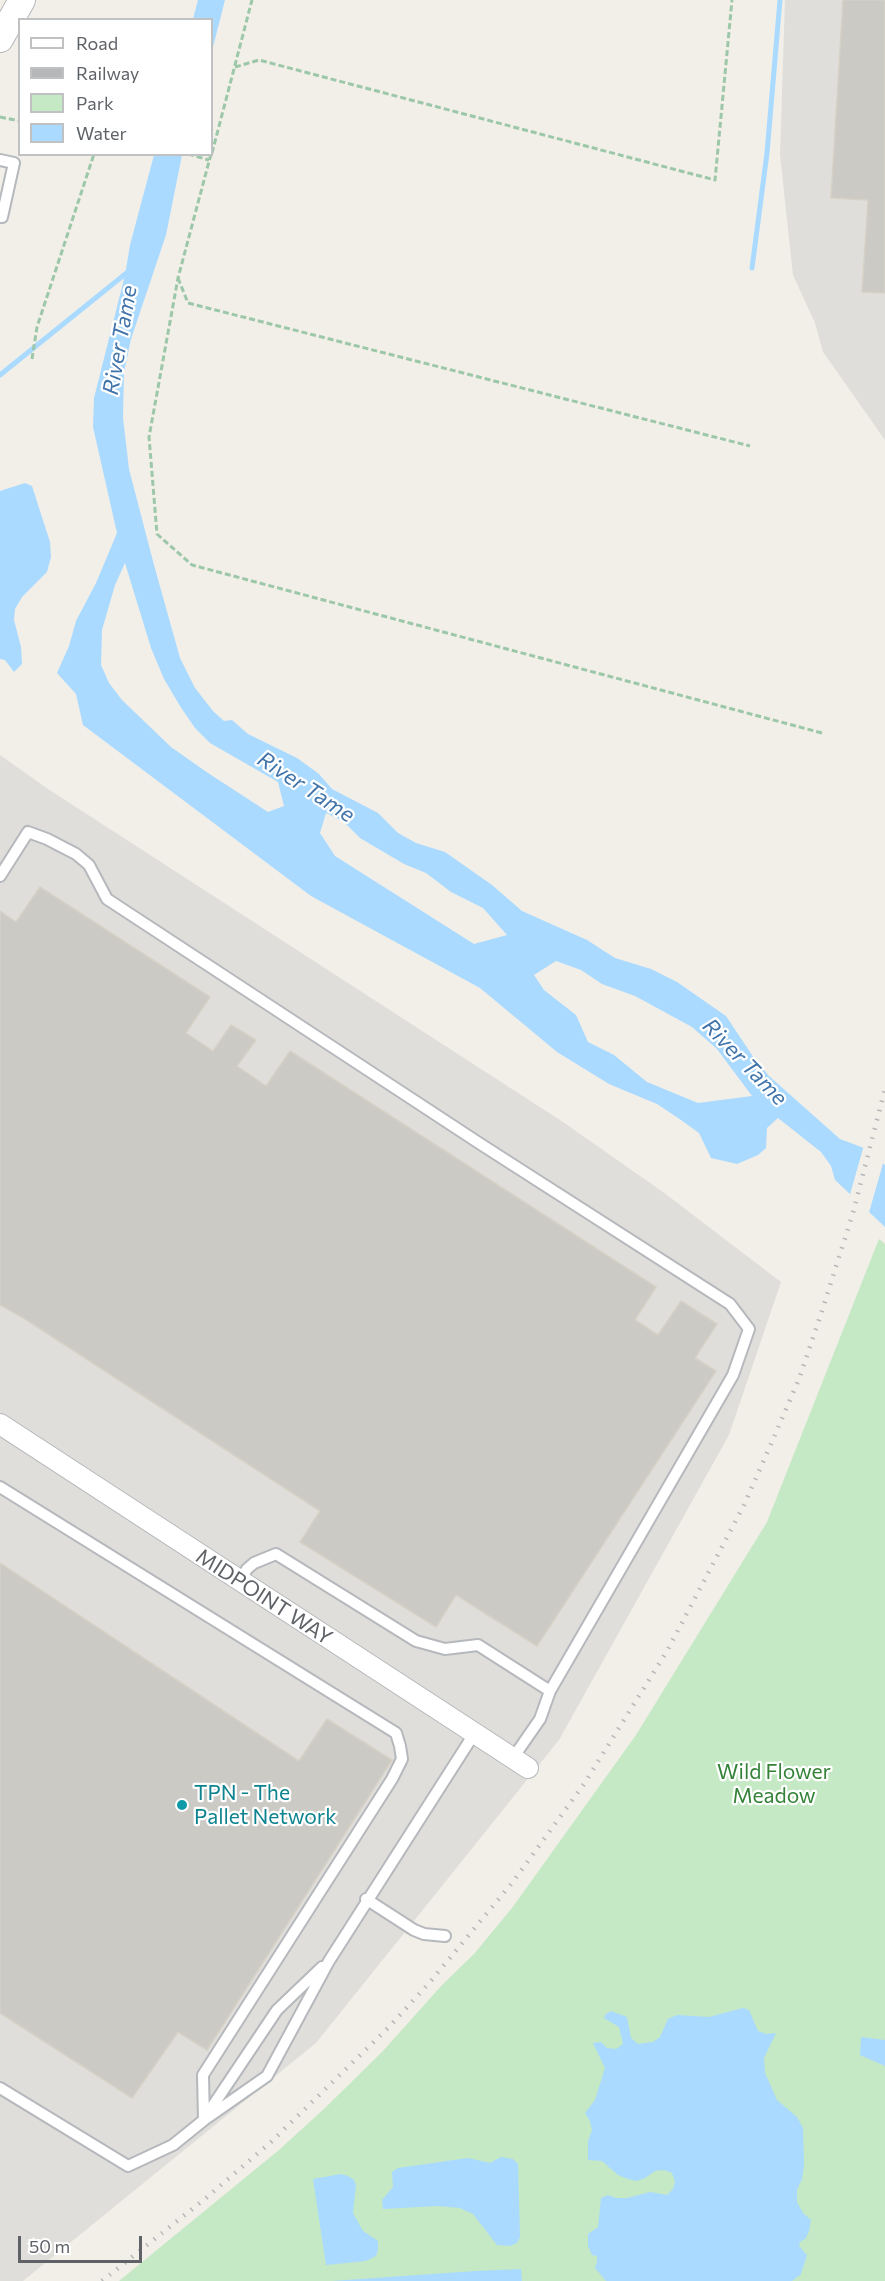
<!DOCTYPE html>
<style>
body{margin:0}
#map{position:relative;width:885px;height:2281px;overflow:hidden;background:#f1efe8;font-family:Commissioner,sans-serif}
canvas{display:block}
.legend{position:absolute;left:18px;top:18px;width:195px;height:138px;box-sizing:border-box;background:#fff;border:2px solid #bfc1c3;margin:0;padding:8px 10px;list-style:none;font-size:18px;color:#5f6368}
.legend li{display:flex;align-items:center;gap:12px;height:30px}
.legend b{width:30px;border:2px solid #bfc1c3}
.scale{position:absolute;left:18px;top:2236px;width:124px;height:27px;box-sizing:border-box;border:3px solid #5f6368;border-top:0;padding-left:8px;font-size:18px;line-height:21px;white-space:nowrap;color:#5f6368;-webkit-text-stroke:4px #fff;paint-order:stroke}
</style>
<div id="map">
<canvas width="885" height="2281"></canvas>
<ul class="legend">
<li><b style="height:8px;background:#fff"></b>Road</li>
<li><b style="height:8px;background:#b6b7b8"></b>Railway</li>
<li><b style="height:16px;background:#c5e8c5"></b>Park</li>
<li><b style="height:16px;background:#aadaff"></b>Water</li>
</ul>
<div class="scale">50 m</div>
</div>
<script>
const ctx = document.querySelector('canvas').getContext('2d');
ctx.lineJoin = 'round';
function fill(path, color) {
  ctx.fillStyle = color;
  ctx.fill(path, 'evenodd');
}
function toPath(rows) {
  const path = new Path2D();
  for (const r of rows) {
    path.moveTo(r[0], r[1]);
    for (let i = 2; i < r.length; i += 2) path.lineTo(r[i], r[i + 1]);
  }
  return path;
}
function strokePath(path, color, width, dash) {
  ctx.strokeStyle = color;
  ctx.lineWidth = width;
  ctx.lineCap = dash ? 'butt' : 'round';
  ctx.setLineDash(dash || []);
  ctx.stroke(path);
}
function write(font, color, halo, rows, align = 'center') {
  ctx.font = font + ' Commissioner,sans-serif';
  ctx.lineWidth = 4.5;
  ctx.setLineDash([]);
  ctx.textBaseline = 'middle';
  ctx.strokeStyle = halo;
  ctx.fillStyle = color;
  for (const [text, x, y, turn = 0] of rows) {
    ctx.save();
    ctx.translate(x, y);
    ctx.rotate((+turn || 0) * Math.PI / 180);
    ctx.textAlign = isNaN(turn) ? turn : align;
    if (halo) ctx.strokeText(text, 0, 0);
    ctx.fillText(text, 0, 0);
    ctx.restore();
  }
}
fill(toPath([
 [785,0,885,0,885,440,823,352,815,323,793,275,780,155],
 [0,755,48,789,563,1122,663,1192,781,1282,729,1435,559,1740,316,2043,23,2281,0,2281]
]), '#e0deda');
fill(toPath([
 [879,1239,885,1244,885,2281,119,2281,279,2150,325,2108,383,2051,442,1985,474,1954,512,1908,636,1735,767,1522]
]), '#c5e8c5');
fill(toPath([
 [198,0,225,0,212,51,212,20,193,19],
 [154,155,182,155,166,235,131,339,124,372,123,418,129,469,154,565,180,658,195,688,213,711,224,721,232,720,248,734,297,758,319,774,332,789,378,813,398,833,416,843,445,852,492,885,522,911,587,940,615,958,651,969,677,982,726,1016,754,1058,769,1076,840,1139,864,1148,885,1165,885,1227,835,1180,831,1166,821,1152,778,1118,767,1128,766,1148,758,1155,737,1164,711,1158,699,1133,681,1120,657,1104,609,1084,557,1052,480,988,311,896,83,725,76,694,57,673,69,646,76,621,96,583,117,533,93,427,94,398,125,275,130,245],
 [125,563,151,648,164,679,180,706,195,728,210,743,278,782,284,806,268,812,208,773,171,747,122,700,109,683,101,665,102,630,115,585],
 [326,813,343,821,360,838,404,864,426,873,451,892,483,908,507,935,474,944,335,856,320,833],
 [556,961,581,970,602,984,635,996,692,1027,717,1049,752,1096,698,1103,647,1082,614,1055,588,1042,576,1015,544,990,534,975],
 [25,483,32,486,50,542,51,557,47,572,22,597,15,609,14,620,21,647,22,664,14,672,5,660,0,659,0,491],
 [743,2008,749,2010,758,2031,766,2034,776,2033,764,2058,765,2073,777,2100,797,2117,803,2128,804,2165,802,2179,797,2190,797,2202,803,2213,811,2220,809,2231,806,2238,800,2242,799,2246,807,2255,801,2274,792,2281,606,2281,595,2268,597,2262,597,2256,592,2255,588,2246,588,2234,598,2227,601,2198,608,2195,616,2198,627,2198,650,2192,667,2195,673,2189,675,2181,672,2173,664,2170,655,2171,645,2178,637,2181,628,2179,618,2175,602,2161,588,2160,588,2141,592,2130,590,2121,585,2113,595,2100,605,2068,593,2043,601,2042,607,2048,616,2049,623,2044,619,2027,604,2018,605,2015,611,2011,627,2017,631,2038,638,2044,653,2042,660,2037,668,2019,677,2015,709,2017],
 [861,2037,885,2040,885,2066,860,2055],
 [501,2157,513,2159,518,2164,520,2237,517,2243,510,2246,497,2245,473,2214,460,2208,438,2206,383,2209,382,2200,393,2187,392,2172,398,2168,468,2158,490,2163],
 [341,2174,348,2176,354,2180,356,2185,353,2213,363,2231,378,2241,378,2250,376,2256,366,2261,326,2265,313,2179],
 [521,2269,522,2281,332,2281,475,2271]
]), '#aadaff');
fill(toPath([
 [864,1145,884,1160,868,1216,849,1198]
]), '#f1efe8');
strokePath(toPath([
 [752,268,767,153,780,0],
 [0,375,129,271]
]), '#aadaff', 5);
const building = toPath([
 [843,0,885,0,885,293,862,292,868,200,831,198,843,0],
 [40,887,210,997,186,1033,213,1051,231,1025,256,1040,237,1066,266,1086,290,1051,656,1287,635,1320,658,1335,681,1301,717,1324,695,1358,716,1371,537,1646,456,1595,436,1627,300,1542,320,1511,25,1319,0,1305,0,911,16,922,40,887],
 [0,1563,299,1761,327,1719,392,1760,207,2050,178,2032,132,2098,0,2013,0,1563]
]);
fill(building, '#cccac5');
strokePath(building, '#d6d1c6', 1.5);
const service = toPath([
 [0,160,14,163,2,217,0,217],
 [0,876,28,832,47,839,76,854,89,865,107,899,482,1145,730,1304,749,1329,733,1375,550,1691,540,1719,513,1758],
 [0,1487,396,1733,400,1746,402,1759,392,1779,203,2075,204,2120],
 [240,1581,247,1569,254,1563,276,1554,416,1641,445,1649,478,1645,550,1691],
 [366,1899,414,1930,424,1934,445,1936],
 [0,2088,128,2166,173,2145,204,2120,267,2076,329,1961,474,1734],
 [208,2113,277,2010,322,1967]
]);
const minor = toPath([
 [0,1424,528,1768]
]);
const tertiary = toPath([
 [0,39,22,0]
]);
strokePath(service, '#b5b8bc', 14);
strokePath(minor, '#b5b8bc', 22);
strokePath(tertiary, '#b5b8bc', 28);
strokePath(toPath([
 [235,67,259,60,715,180,732,0],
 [0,117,20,121],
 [212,153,252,0],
 [188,154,209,160],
 [211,154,178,278,149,437,157,534,192,565,822,733],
 [178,278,188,303,750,446],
 [32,359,37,327,94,154]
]), '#9cc7a9', 3, [6, 3]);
strokePath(service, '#fff', 10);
strokePath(minor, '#fff', 20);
strokePath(tertiary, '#fff', 26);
strokePath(toPath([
 [102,2281,206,2198,271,2142,389,2027,430,1982,512,1883,584,1784,667,1651,744,1505,771,1444,799,1379,821,1314,853,1213,885,1089]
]), '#b6b7b8', 4.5, [1.5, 8]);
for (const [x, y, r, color] of [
 [182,1805,6,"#0f9aa8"]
]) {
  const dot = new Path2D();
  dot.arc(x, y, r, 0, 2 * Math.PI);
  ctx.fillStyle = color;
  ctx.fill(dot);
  strokePath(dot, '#fff', 2);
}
write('21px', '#5f6368', '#fff', [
 ["MIDPOINT WAY",264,1597,33]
]);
write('21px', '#348238', '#fff', [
 ["Wild Flower",774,1772],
 ["Meadow",774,1796]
]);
write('21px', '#0d838f', '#fff', [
 ["TPN - The",194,1793],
 ["Pallet Network",194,1817]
], 'left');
write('italic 22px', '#4174aa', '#fff', [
 ["River Tame",120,340,-80],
 ["River Tame",306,787,33],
 ["River Tame",745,1062,46]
]);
</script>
